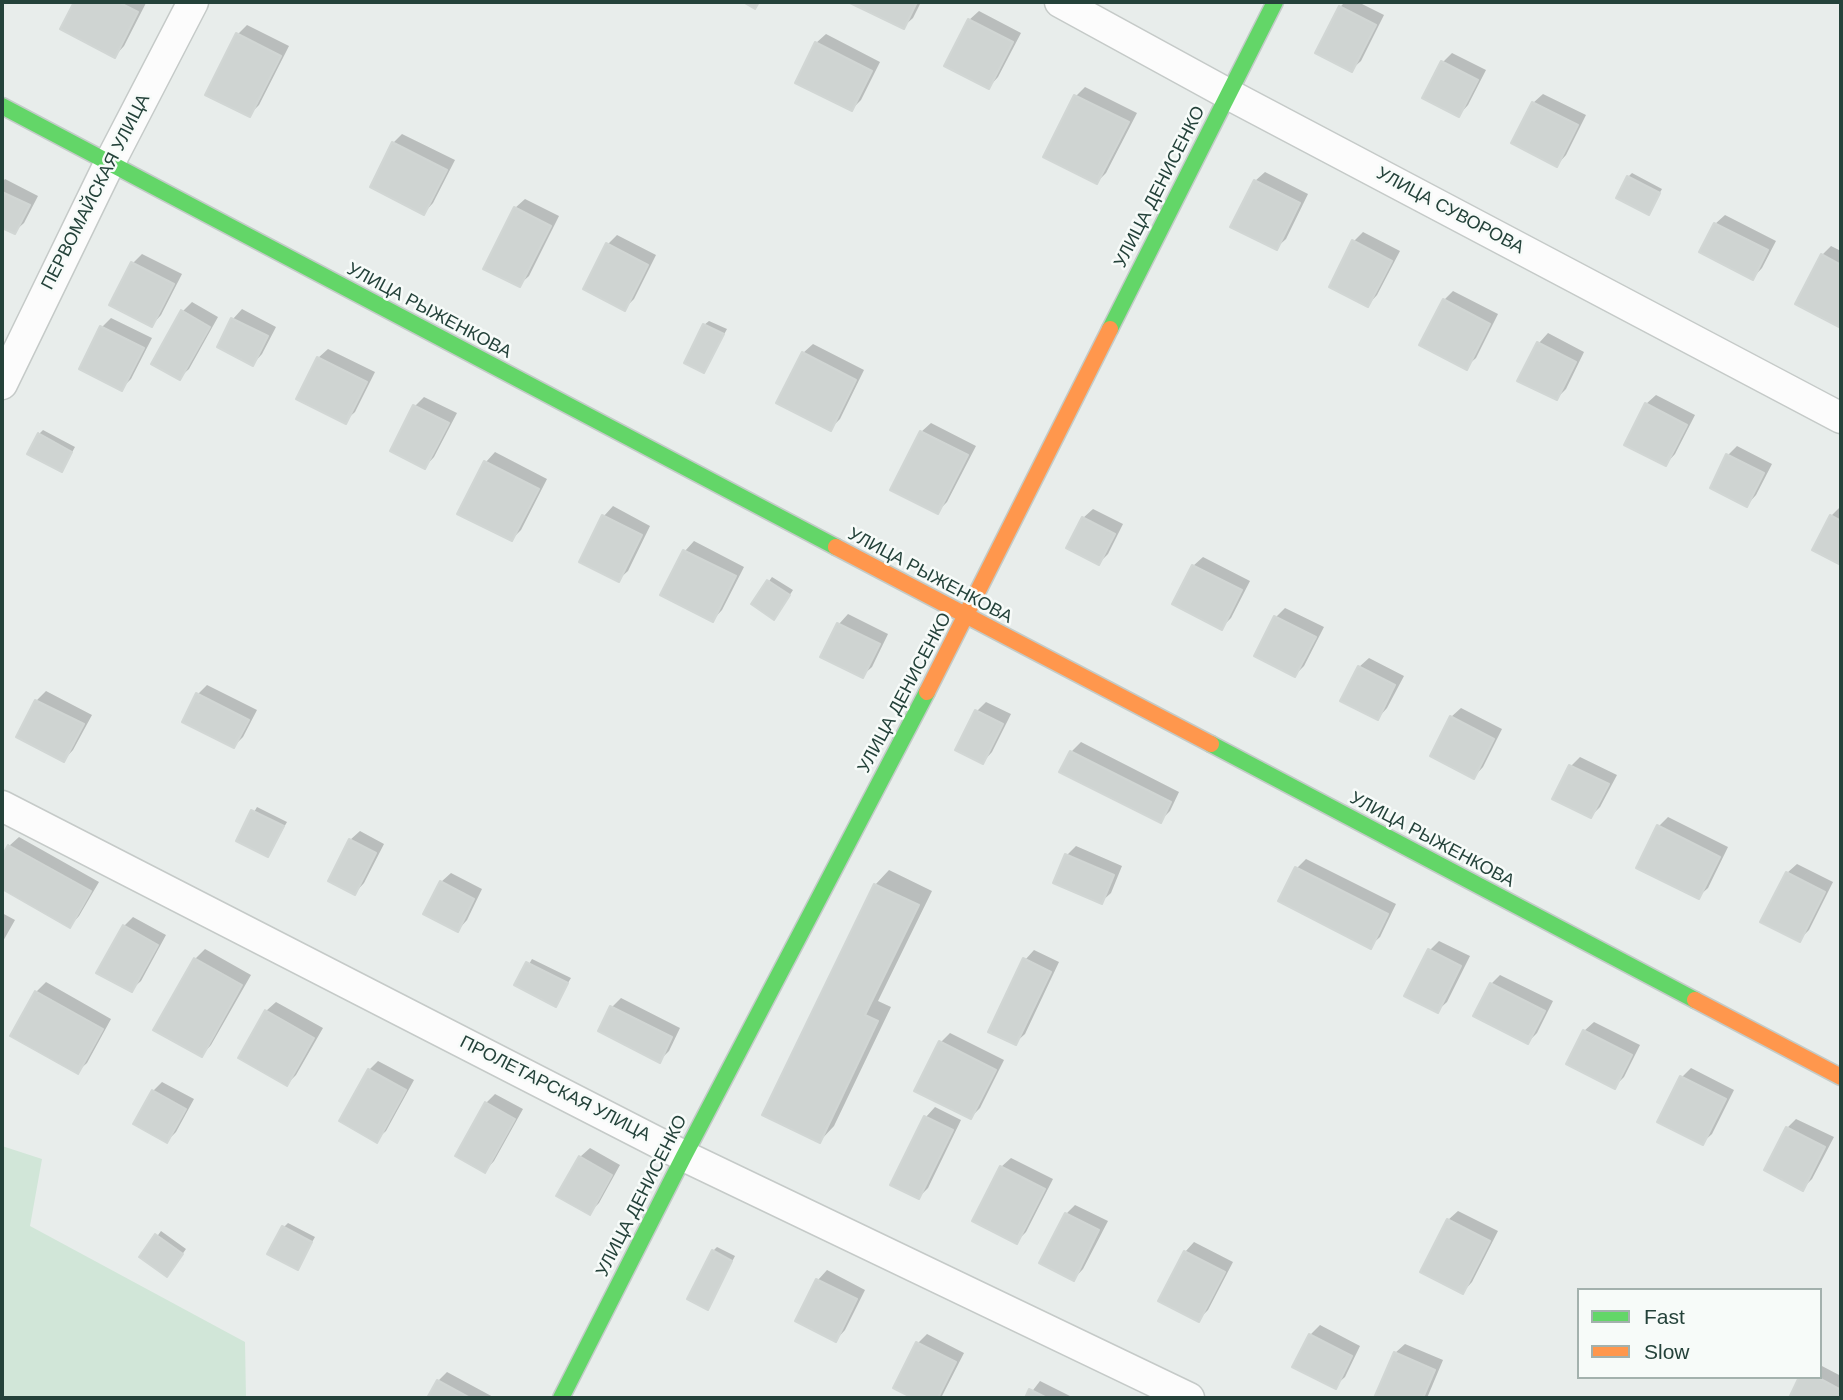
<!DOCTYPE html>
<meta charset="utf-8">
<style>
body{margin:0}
#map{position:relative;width:1843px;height:1400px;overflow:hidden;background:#e8edeb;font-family:Helvetica,sans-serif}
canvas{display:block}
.frame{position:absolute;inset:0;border:4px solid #24423a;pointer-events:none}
.legend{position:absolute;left:1577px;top:1288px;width:245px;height:91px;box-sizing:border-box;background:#f7fbf9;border:2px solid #a3b1ad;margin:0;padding:9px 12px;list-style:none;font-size:21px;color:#24423a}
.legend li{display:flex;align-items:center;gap:14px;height:35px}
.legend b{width:35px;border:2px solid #a3b1ad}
</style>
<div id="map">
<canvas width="1843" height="1400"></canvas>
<div class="frame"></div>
<ul class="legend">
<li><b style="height:9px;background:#63d668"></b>Fast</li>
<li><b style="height:9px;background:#ff974d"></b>Slow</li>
</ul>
</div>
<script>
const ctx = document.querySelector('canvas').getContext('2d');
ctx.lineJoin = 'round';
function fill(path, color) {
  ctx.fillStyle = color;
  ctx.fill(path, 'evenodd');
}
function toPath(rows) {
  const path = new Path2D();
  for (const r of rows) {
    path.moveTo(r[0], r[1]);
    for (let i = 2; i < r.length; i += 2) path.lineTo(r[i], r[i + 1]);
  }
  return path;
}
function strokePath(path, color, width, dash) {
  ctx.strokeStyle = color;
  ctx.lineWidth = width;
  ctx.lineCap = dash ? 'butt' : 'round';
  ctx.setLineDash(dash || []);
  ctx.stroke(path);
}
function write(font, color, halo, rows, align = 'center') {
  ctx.font = font + ' Helvetica,sans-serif';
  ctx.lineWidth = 5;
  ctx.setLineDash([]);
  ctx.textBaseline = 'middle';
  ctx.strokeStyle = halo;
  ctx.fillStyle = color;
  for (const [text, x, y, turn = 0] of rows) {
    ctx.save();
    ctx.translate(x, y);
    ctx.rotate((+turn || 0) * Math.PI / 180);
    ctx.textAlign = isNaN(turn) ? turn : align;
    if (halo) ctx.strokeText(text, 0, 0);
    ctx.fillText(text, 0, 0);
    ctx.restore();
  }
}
fill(toPath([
 [2,1146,42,1159,30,1226,245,1342,246,1398,2,1398]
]), '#d1e6d8');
fill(toPath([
 [76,2,145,2,146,3,124,46,115,56,62,29],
 [852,2,921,2,913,18,903,27],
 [1345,2,1358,2,1384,15,1361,61,1351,70,1340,7],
 [979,11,1021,33,998,77,989,87,969,20],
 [247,25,289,46,259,105,249,115,238,34],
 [826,34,880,62,861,100,852,109,816,43],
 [1452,53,1486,70,1468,105,1459,115,1443,62],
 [1085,87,1137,113,1106,173,1097,182,1076,96],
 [1543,94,1586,115,1566,155,1557,165,1533,103],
 [402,134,455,160,433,203,424,213,393,143],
 [1265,172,1308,194,1286,239,1276,248,1255,181],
 [1632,173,1662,189,1648,213,1628,177],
 [5,179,38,196,24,223,14,232,2,226,2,183],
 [525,199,559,216,529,276,519,285,515,208],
 [1725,215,1776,241,1762,268,1753,278,1715,224],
 [1363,232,1400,251,1377,295,1368,305,1354,241],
 [617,235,656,255,634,299,624,309,608,244],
 [1831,246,1841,251,1841,326,1798,303,1822,255],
 [142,254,182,274,161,315,152,325,132,264],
 [1453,291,1498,314,1476,358,1466,367,1444,300],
 [192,302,218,317,189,369,179,378,182,312],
 [242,309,276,327,262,354,253,364,219,346,233,319],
 [111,318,152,338,131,379,121,389,102,327],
 [709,321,727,329,704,371,704,325],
 [1548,333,1584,352,1566,389,1557,398,1520,380,1539,343],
 [813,344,864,370,840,419,830,429,803,353],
 [328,349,375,372,355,412,345,421,318,358],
 [1656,395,1695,415,1675,454,1666,464,1646,404],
 [424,397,457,413,434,457,425,467,392,450,415,406],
 [931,423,976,446,947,502,938,511,921,432],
 [43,430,75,447,62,470,39,434],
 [1737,446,1772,464,1756,495,1747,505,1728,455],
 [495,452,547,479,521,530,512,539,460,513,486,462],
 [613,506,650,526,628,571,618,580,581,561,604,516],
 [1840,507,1841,507,1841,563,1814,549,1831,516],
 [1093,509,1123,524,1108,554,1099,563,1083,518],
 [694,541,744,567,722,610,713,620,662,594,685,551],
 [1203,557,1250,581,1231,618,1222,627,1193,566],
 [772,577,793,590,778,613,753,604],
 [1285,608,1324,627,1304,666,1295,675,1276,617],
 [848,614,888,634,872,667,862,676,822,656,839,624],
 [1369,658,1404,676,1387,708,1378,718,1359,667],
 [207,685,257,710,243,737,234,746,198,694],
 [46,691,92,715,73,750,64,760,36,701],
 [986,702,1011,714,992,752,983,762,977,711],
 [1461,708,1502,729,1483,767,1474,777,1451,717],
 [1081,742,1179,792,1170,811,1160,821,1062,771,1071,752],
 [1580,757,1617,775,1600,807,1591,816,1555,798,1571,766],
 [257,807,287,822,268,855,238,840],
 [1668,817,1728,847,1708,888,1698,897,1659,826],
 [360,831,384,844,364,883,355,893,350,840],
 [19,837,99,882,79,916,70,926,2,887,2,860,9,846],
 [1076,846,1122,866,1111,893,1101,902,1067,855],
 [1306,859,1396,904,1380,937,1370,946,1297,868],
 [1797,864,1833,882,1809,930,1799,940,1787,873],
 [889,870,932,891,878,1001,891,1007,834,1126,820,1141,875,885],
 [451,873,482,889,467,920,458,930,441,882],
 [2,913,15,920,2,943],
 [133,917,166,935,141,981,131,990,124,926],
 [1439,941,1470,956,1447,1002,1437,1011,1430,950],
 [205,949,251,975,211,1045,202,1055,195,959],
 [1034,950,1059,962,1025,1034,1015,1043,1025,960],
 [532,959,571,978,555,1004,517,985],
 [1500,975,1553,1001,1537,1033,1528,1042,1491,984],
 [46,982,111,1019,87,1063,77,1072,36,992],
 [621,998,680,1028,669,1051,659,1061,612,1007],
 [276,1002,323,1028,296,1075,287,1084,266,1011],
 [1594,1022,1640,1045,1624,1077,1614,1087,1584,1031],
 [950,1033,1004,1060,980,1108,971,1117,941,1042],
 [378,1061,414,1080,386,1131,376,1140,369,1070],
 [1691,1068,1734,1090,1712,1134,1702,1143,1682,1077],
 [162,1082,194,1099,176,1132,167,1141,153,1091],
 [495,1094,523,1109,494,1161,485,1171,486,1103],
 [935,1107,961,1120,928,1188,919,1197,926,1117],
 [1796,1119,1834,1137,1812,1179,1803,1188,1787,1128],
 [590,1148,620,1165,599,1203,590,1212,580,1157],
 [1011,1158,1053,1179,1026,1232,1017,1241,1001,1167],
 [1075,1205,1108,1221,1083,1269,1074,1279,1066,1214],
 [1458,1211,1498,1231,1472,1282,1463,1292,1448,1220],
 [288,1223,315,1237,297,1268,284,1227],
 [161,1231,186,1249,171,1270,142,1257],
 [1194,1242,1233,1262,1208,1310,1199,1319,1185,1252],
 [717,1247,735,1256,708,1307,713,1251],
 [827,1270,865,1290,845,1330,836,1340,798,1320,818,1280],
 [1320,1325,1360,1346,1345,1377,1335,1386,1310,1335],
 [927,1334,964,1353,941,1398,917,1398,895,1387,918,1343],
 [1405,1344,1443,1360,1427,1398,1376,1398,1395,1353],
 [1820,1365,1841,1376,1841,1398,1791,1398,1801,1377,1820,1377],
 [447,1372,495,1398,429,1398,438,1381],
 [1040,1381,1074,1398,1027,1398]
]), '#0003');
const building = toPath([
 [74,2,118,2,138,12,115,58,60,29,74,2],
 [743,2,759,2,755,9,743,2],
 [848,2,917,2,904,29,848,2],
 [1339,6,1376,25,1352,72,1315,53,1339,6],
 [968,19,1013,42,989,89,944,66,968,19],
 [236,33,281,56,250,117,205,95,236,33],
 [815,42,872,71,852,111,795,83,815,42],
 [1441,61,1478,80,1459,117,1422,98,1441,61],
 [1074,95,1129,122,1097,184,1043,157,1074,95],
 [1532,102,1578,125,1557,167,1511,143,1532,102],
 [392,142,447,170,424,215,370,187,392,142],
 [1627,176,1660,193,1649,215,1616,198,1627,176],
 [1254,180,1300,203,1277,250,1230,227,1254,180],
 [2,192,30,205,15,234,2,228,2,192],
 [514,207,551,226,520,287,483,269,514,207],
 [1714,223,1768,250,1753,280,1699,252,1714,223],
 [1352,240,1392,261,1368,307,1329,287,1352,240],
 [606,243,648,265,625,311,583,289,606,243],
 [1821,254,1841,265,1841,328,1795,304,1821,254],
 [131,262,174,284,152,327,109,305,131,262],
 [1443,299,1490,324,1467,370,1419,345,1443,299],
 [181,310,210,327,180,380,151,364,181,310],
 [231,318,268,336,253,366,217,347,231,318],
 [703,324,724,334,704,373,684,363,703,324],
 [100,326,144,348,122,391,79,369,100,326],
 [1537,342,1576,362,1557,400,1517,381,1537,342],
 [802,352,856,380,831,431,776,403,802,352],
 [317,357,367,382,346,424,296,399,317,357],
 [1645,403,1687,425,1666,466,1624,445,1645,403],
 [413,405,449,423,425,469,390,451,413,405],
 [920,431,968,455,938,514,890,490,920,431],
 [38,433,72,452,62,472,27,454,38,433],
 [1726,454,1764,473,1747,507,1710,488,1726,454],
 [484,461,539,489,512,541,457,514,484,461],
 [602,515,642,535,619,582,579,562,602,515],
 [1830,515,1841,521,1841,565,1812,550,1830,515],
 [1082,517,1115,534,1099,565,1066,548,1082,517],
 [683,550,736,576,713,622,660,595,683,550],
 [1192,565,1242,590,1222,630,1172,604,1192,565],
 [767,580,790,595,774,620,751,604,767,580],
 [1274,616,1316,637,1295,677,1254,656,1274,616],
 [837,623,880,644,863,678,820,657,837,623],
 [1358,666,1395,685,1378,720,1340,701,1358,666],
 [196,693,249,720,234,748,182,722,196,693],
 [35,700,84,724,64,762,16,737,35,700],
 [975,710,1003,724,983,764,955,750,975,710],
 [1450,716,1494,739,1474,779,1430,756,1450,716],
 [1070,751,1171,802,1161,823,1059,772,1070,751],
 [1569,765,1609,784,1591,818,1552,799,1569,765],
 [251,810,284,826,268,857,236,841,251,810],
 [1657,825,1720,857,1699,899,1636,868,1657,825],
 [349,839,376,853,355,895,328,881,349,839],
 [8,845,91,891,70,928,2,889,2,856,8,845],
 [1065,854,1114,875,1102,904,1053,883,1065,854],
 [1295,867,1388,914,1371,949,1278,901,1295,867],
 [1786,872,1825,892,1800,942,1760,922,1786,872],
 [440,881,474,899,458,932,423,914,440,881],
 [874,884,919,905,865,1015,878,1021,820,1143,762,1115,874,884],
 [123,925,158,945,132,992,96,973,123,925],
 [1428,949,1461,966,1438,1013,1404,996,1428,949],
 [194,958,242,985,202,1057,153,1030,194,958],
 [1023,958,1051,972,1016,1045,988,1032,1023,958],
 [526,962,568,983,556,1007,514,985,526,962],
 [1490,983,1545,1011,1528,1044,1473,1016,1490,983],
 [35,991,103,1029,78,1074,10,1036,35,991],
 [610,1006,672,1037,660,1063,598,1031,610,1006],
 [265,1010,314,1038,287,1086,238,1058,265,1010],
 [1583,1030,1632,1055,1615,1089,1566,1064,1583,1030],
 [939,1041,996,1070,971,1119,914,1091,939,1041],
 [368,1069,406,1090,377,1143,339,1121,368,1069],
 [1680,1076,1726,1099,1703,1145,1657,1122,1680,1076],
 [152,1090,186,1109,167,1143,133,1124,152,1090],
 [485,1102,515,1119,485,1173,455,1156,485,1102],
 [924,1116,953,1130,919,1199,890,1185,924,1116],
 [1786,1127,1825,1147,1803,1191,1764,1170,1786,1127],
 [579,1156,612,1175,590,1215,556,1196,579,1156],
 [1000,1166,1045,1189,1017,1244,972,1221,1000,1166],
 [1065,1213,1099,1230,1074,1281,1039,1263,1065,1213],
 [1447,1219,1490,1241,1463,1294,1420,1272,1447,1219],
 [282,1226,312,1242,298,1270,267,1254,282,1226],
 [155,1234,183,1254,167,1277,139,1257,155,1234],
 [712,1250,732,1261,708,1310,687,1299,712,1250],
 [1184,1251,1225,1272,1199,1322,1158,1301,1184,1251],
 [816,1279,857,1299,836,1342,795,1321,816,1279],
 [1309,1334,1352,1356,1336,1389,1292,1367,1309,1334],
 [916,1342,956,1362,938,1398,913,1398,893,1388,916,1342],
 [1394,1352,1435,1370,1423,1398,1374,1398,1394,1352],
 [1799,1377,1817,1377,1841,1390,1841,1398,1789,1398,1799,1377],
 [437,1380,470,1398,427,1398,437,1380],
 [1029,1389,1047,1398,1025,1398,1029,1389]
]);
fill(building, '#cfd4d2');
strokePath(building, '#d1d6d4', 2);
const street = toPath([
 [1060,2,1228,94,1841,418],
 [2,384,109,164,193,2],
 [2,806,684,1156,1189,1398]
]);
const fast = toPath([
 [2,106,836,547],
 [1110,329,1275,2],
 [1211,744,1695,1000],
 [561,1398,684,1156,927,692]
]);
const slow = toPath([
 [836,547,1211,744],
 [927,692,1110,329],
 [1695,1000,1841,1077]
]);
strokePath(street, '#c5cac8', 33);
strokePath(fast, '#c3cbc8', 19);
strokePath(slow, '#c3cbc8', 19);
strokePath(street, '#fcfcfc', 30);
strokePath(fast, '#63d668', 16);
strokePath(slow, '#ff974d', 16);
write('18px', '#24423a', '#f7fbf9', [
 ["УЛИЦА ДЕНИСЕНКО",1160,187,-63],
 ["ПЕРВОМАЙСКАЯ УЛИЦА",96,192,-63],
 ["УЛИЦА СУВОРОВА",1450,211,28],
 ["УЛИЦА РЫЖЕНКОВА",429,311,28],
 ["УЛИЦА РЫЖЕНКОВА",930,576,28],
 ["УЛИЦА ДЕНИСЕНКО",905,693,-62],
 ["УЛИЦА РЫЖЕНКОВА",1432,840,28],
 ["ПРОЛЕТАРСКАЯ УЛИЦА",555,1089,27],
 ["УЛИЦА ДЕНИСЕНКО",642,1196,-63]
]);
</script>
